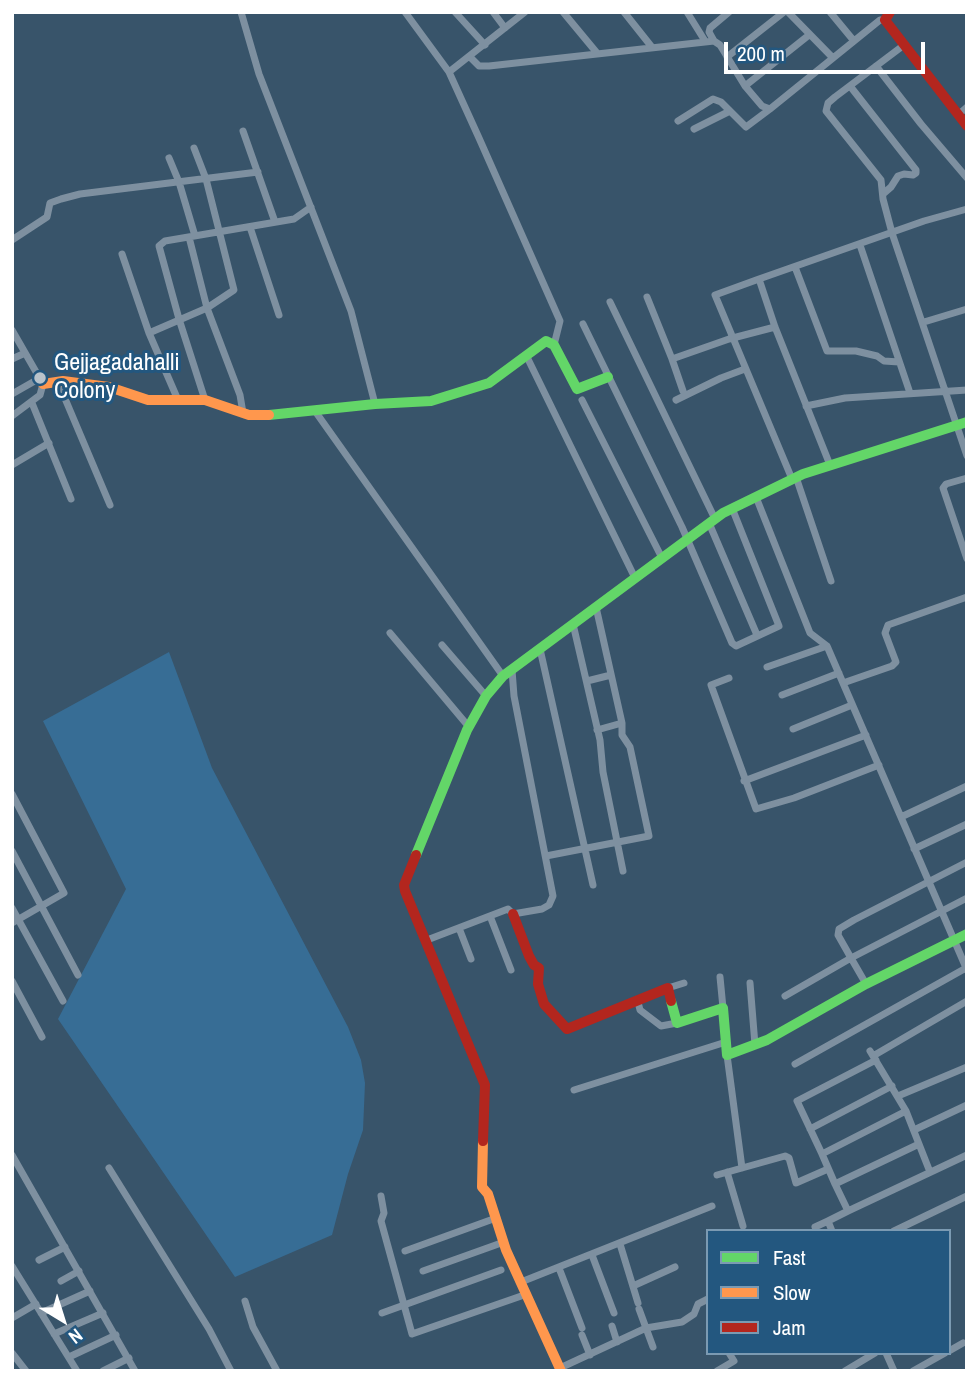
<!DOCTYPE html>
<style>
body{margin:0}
#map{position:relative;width:979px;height:1383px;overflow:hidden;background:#38546a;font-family:"Archivo Narrow",sans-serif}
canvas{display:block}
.frame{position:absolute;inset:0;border:14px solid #fff;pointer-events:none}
.legend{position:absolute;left:706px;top:1229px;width:245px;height:126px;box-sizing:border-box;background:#23577f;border:2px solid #7b9ab2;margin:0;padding:9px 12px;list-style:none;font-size:21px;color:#fff}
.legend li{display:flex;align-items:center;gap:14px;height:35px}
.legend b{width:35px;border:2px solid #7b9ab2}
.north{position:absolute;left:28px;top:1285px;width:70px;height:70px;-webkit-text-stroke:5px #23577f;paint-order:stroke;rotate:142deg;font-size:19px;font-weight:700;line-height:28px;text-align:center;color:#fff}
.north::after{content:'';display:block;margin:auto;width:24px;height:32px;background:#fff;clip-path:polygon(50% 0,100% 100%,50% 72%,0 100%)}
.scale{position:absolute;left:724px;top:42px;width:201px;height:32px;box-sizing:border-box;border:4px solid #fff;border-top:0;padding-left:9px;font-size:21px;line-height:24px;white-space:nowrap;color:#fff;-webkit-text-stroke:5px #23577f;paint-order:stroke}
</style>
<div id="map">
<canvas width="979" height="1383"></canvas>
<div class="frame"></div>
<ul class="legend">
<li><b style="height:9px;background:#63d668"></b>Fast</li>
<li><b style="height:9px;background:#ff974d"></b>Slow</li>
<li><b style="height:9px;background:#b3261e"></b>Jam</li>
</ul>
<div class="north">N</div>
<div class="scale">200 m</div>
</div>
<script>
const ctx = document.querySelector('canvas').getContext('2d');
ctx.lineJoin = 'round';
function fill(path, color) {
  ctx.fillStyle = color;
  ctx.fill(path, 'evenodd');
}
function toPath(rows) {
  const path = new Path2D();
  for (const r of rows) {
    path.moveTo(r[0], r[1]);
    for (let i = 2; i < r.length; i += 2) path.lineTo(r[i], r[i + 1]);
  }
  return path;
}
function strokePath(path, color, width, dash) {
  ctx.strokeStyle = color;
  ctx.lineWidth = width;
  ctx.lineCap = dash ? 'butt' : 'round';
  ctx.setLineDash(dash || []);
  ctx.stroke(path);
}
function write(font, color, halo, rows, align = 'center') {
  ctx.font = font + ' "Archivo Narrow",sans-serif';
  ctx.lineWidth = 6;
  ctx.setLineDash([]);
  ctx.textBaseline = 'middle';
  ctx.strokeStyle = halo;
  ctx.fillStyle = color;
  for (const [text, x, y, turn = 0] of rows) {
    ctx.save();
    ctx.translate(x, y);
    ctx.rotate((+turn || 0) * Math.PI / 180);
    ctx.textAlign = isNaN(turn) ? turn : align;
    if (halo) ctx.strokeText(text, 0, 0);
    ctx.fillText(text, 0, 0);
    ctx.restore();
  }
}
fill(toPath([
 [169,652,212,768,348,1027,361,1060,365,1083,363,1130,348,1174,332,1235,235,1277,58,1019,126,889,43,721]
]), '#376d95');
strokePath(toPath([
 [241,12,259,74,351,311,375,404],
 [405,12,449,72,479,138,560,321,554,345],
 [455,12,485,45],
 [493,12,505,28],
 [563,12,597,53],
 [624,12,651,46],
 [687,12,705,41],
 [788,12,833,58],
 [830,12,854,41],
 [714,41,709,32,710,28,729,12],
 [904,45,835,97,828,103,826,111,881,180,883,199,892,233,967,456],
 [470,57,479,66,489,66,714,41,720,45,745,86,762,106,770,109,880,20,885,20],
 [727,57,784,12],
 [876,66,921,124,967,178],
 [449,72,525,12],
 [745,86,809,35],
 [850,86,916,170,916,173,913,175,904,174,898,176,891,187,883,194],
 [958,115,967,107],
 [678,121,713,99,721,102,746,127,770,109],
 [694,129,730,111],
 [243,131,275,222],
 [169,158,179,182,195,236],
 [250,227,279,315],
 [189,237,207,308,240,395,243,413],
 [12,240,47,217,50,203,61,199,80,194,258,172],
 [860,245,910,393],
 [122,254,149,333,178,400],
 [795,267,827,351,856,351,877,356,884,361,899,362],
 [759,279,715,295,792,479],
 [647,297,672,359],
 [610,302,715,519],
 [924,322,967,309],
 [583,324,682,527,732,643,736,646,779,626,732,508],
 [12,330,43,384,40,395,12,416],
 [149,333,207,308,234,290,206,179,194,148],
 [526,355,635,578],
 [12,359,25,353],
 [58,382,110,505],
 [683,391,672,359,729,339,775,327],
 [12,394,40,378],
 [205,400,179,319,159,246,165,241,294,219,311,207],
 [582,400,662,558],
 [676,400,721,378,745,369],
 [32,403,71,499],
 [806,406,845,398,967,390],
 [315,411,503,676],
 [12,465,49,443],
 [830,465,775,327,759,279,924,221,967,209],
 [796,477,831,581],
 [967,478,946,484,943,488,967,559],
 [756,497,810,633,827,646,967,970],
 [709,523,757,635],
 [573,624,600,740,603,772,623,871],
 [390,633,469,727],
 [442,645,486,696],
 [540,649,593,885],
 [767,667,827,646],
 [729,678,711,685,756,809,794,798,879,765],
 [587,681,611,675],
 [843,683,892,666,896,662,885,633,888,625,967,597],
 [782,695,839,673],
 [793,729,852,705],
 [597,730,622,723],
 [744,781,866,735],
 [12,794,64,893,12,923],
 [901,817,967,786],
 [914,849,967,824],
 [12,851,78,975],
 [546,856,649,836,630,747,622,735,622,723,596,607],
 [967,862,854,920,839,929,838,935,851,958,967,898],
 [12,908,63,1001],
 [490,916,511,970],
 [459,928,471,959],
 [427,940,508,909,513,914,542,909,549,905,553,896,514,696,512,670],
 [720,977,723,1008],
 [12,981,42,1037],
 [750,983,755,1045],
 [668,988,684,983],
 [785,996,851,958,866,984],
 [638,1002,640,1010,661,1026,677,1023],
 [870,1051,906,1111,930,1172],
 [727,1055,742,1168],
 [873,1056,967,1001],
 [795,1064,966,968],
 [574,1090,726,1042],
 [898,1096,967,1067],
 [810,1129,892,1086],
 [914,1130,967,1105],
 [822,1154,797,1101,876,1060],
 [12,1155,135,1371],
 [109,1168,209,1329,231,1371],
 [727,1172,743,1226],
 [717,1175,785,1156,789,1158,796,1183,828,1169],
 [835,1184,822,1154,906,1111],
 [381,1196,384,1213,381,1221,412,1334,527,1294],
 [848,1211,967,1155],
 [815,1227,828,1221],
 [832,1231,828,1221,848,1211,835,1184,919,1144],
 [894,1231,967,1196],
 [620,1244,638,1303],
 [405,1251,496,1218],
 [592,1255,614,1313],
 [39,1260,65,1247],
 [12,1266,77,1371],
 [559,1268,582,1328],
 [423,1271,504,1242],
 [61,1281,79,1271],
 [521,1282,712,1206],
 [633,1286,675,1267],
 [245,1301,253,1327,277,1371],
 [639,1309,653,1347],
 [41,1313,90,1291],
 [382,1313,501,1270],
 [12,1318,36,1304],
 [612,1326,617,1342],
 [54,1334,103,1313],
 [582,1335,590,1355],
 [949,1351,963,1343],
 [12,1353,26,1371],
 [886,1353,894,1371],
 [69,1357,116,1335],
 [560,1368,646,1328,682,1322,694,1314,698,1304,708,1299],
 [103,1371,129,1358],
 [717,1371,734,1361,729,1353],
 [845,1371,875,1353],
 [913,1371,945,1353]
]), '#7e90a0', 7);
strokePath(toPath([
 [269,415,375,404,431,401,489,383,546,341,554,345,577,389,608,377],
 [416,855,467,730,486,696,503,676,723,513,803,474,967,422],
 [671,1001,677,1023,723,1008,727,1055,767,1040,866,984,967,934]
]), '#63d668', 10);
strokePath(toPath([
 [43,384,63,381,109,387,148,400,205,400,249,415,269,415],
 [483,1141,482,1187,488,1194,506,1250,561,1371]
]), '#ff974d', 10);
strokePath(toPath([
 [890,12,885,20,967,126],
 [416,855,404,885,405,891,485,1085,483,1141],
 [513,914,529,956,534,965,539,968,538,984,544,1004,567,1029,668,988,671,1001]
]), '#b3261e', 10);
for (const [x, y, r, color] of [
 [40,378,7,"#b9c3cb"]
]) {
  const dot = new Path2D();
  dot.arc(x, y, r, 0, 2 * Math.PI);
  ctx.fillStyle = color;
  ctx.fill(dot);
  strokePath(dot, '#23577f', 2.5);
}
write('24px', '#fff', '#23577f', [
 ["Gejjagadahalli",54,364],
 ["Colony",54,392]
], 'left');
</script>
